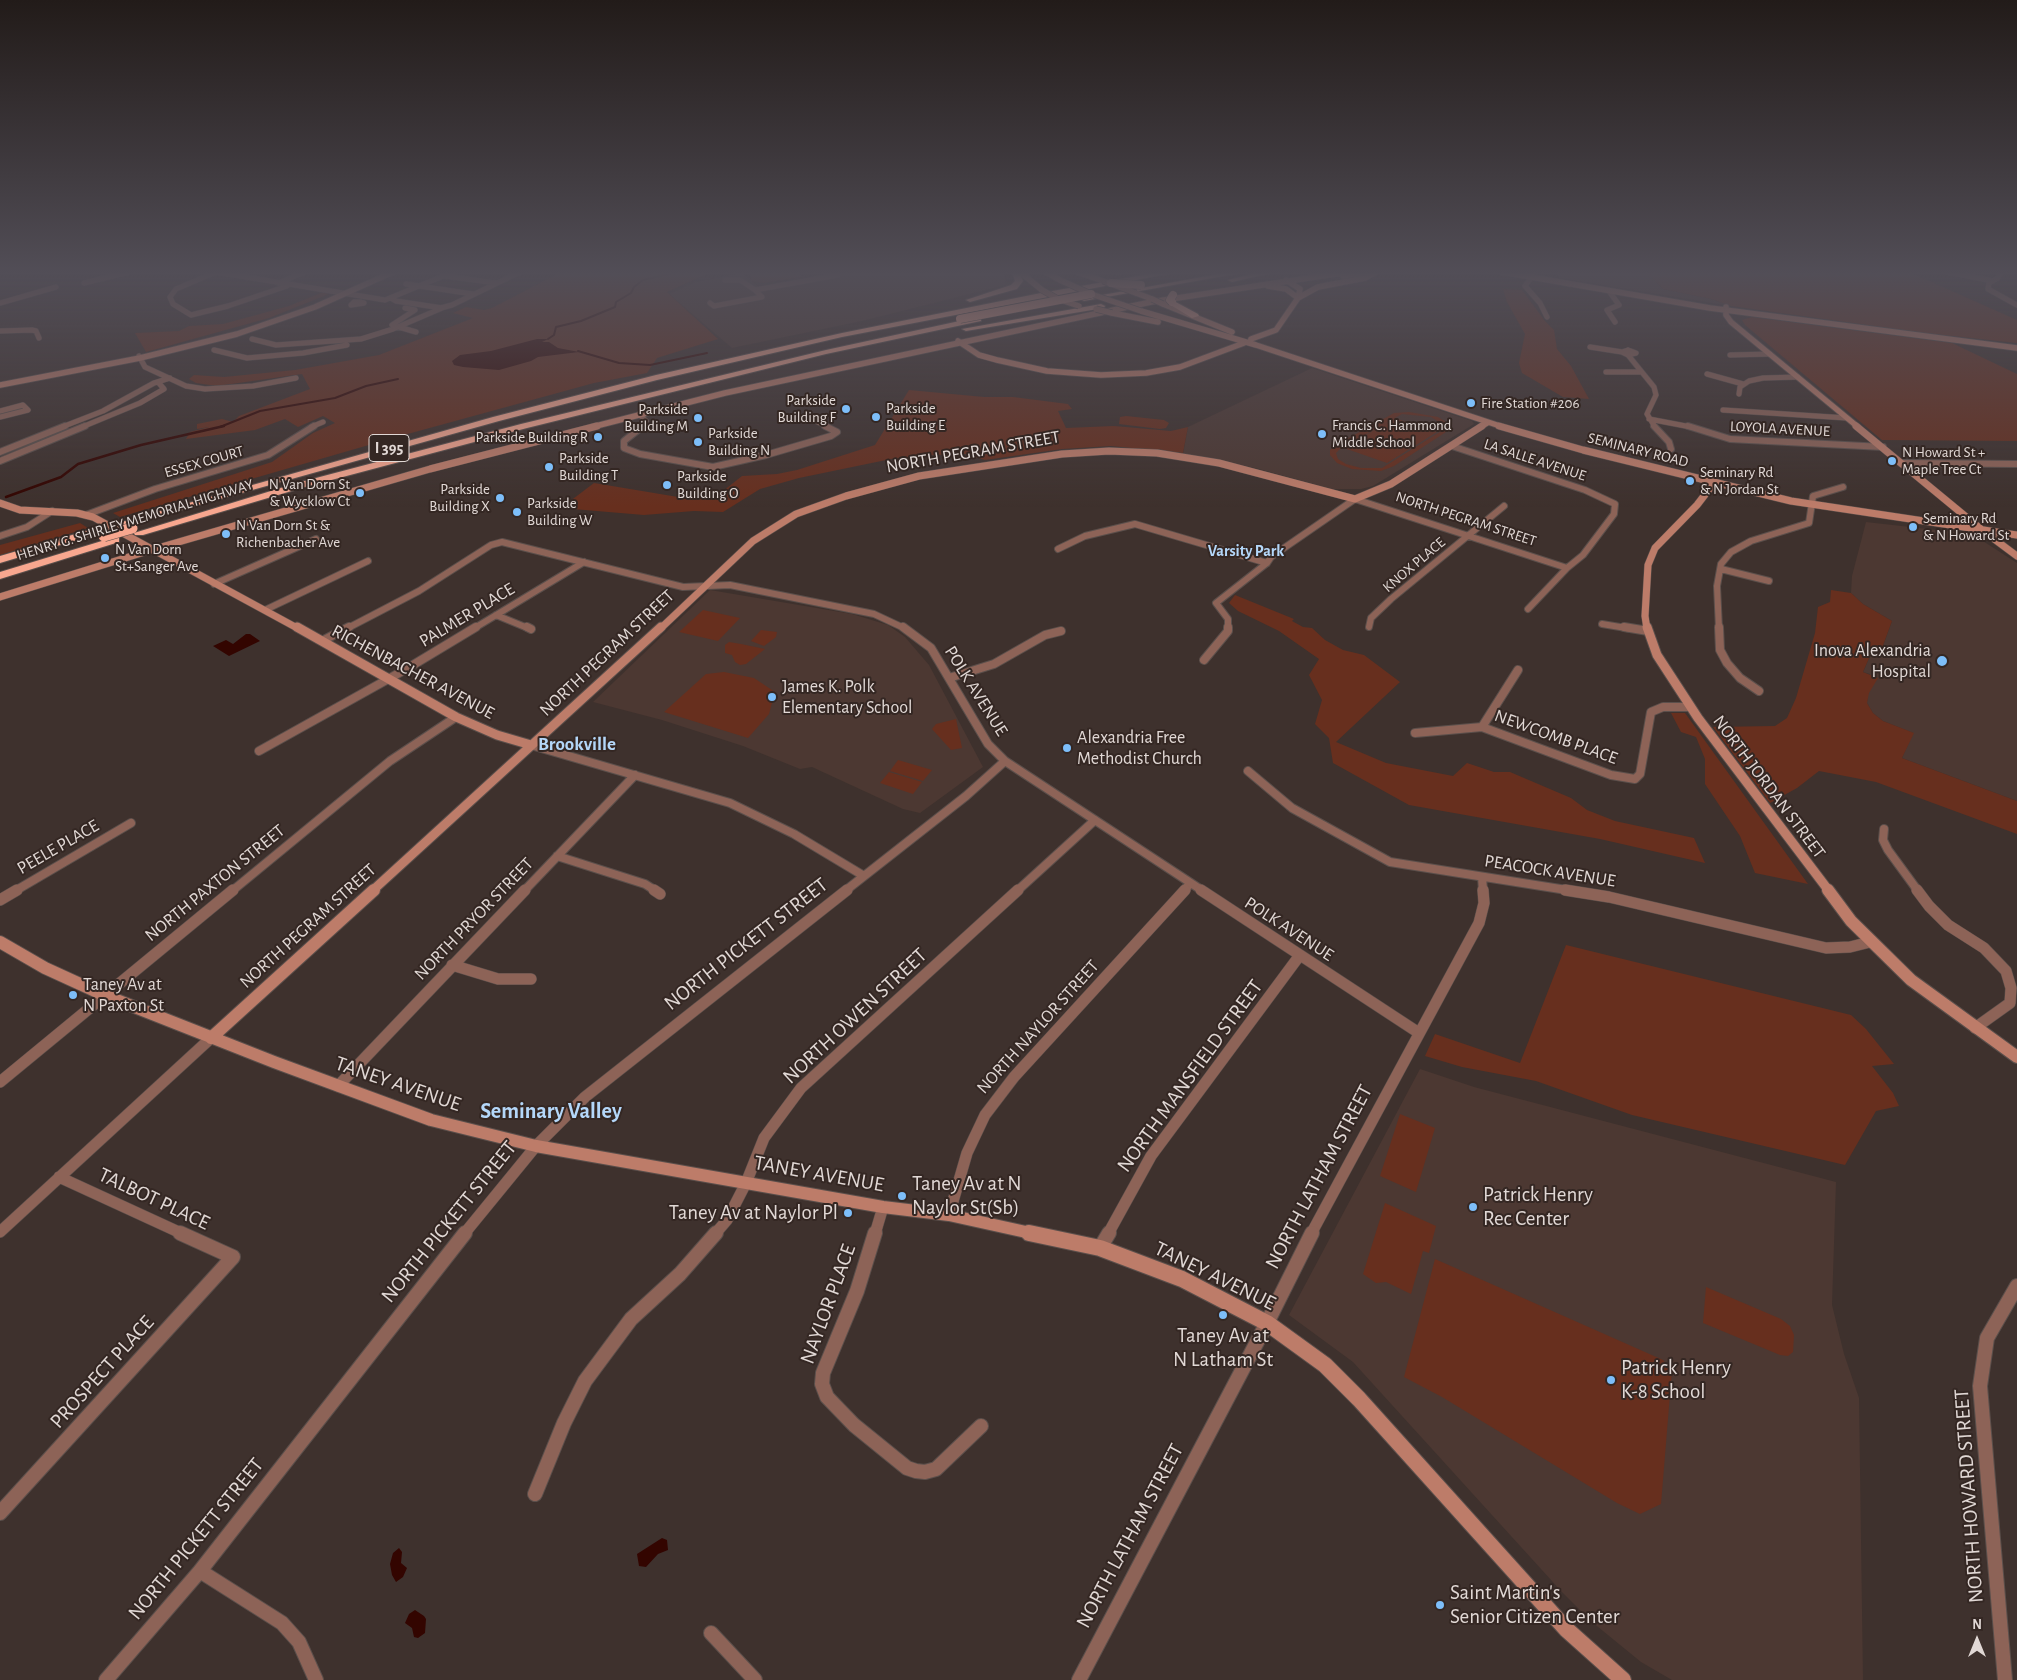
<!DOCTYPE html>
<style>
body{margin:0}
#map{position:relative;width:2017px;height:1680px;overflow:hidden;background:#3e312d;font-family:"Alegreya Sans",sans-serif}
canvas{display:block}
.north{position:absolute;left:1952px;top:1615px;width:50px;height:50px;-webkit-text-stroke:4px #342723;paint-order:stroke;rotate:0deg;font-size:14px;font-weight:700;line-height:20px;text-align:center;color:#e1d8d5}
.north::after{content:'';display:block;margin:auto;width:18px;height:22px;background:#e1d8d5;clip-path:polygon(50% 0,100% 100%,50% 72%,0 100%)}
</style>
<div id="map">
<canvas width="2017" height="1680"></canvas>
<div class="north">N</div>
</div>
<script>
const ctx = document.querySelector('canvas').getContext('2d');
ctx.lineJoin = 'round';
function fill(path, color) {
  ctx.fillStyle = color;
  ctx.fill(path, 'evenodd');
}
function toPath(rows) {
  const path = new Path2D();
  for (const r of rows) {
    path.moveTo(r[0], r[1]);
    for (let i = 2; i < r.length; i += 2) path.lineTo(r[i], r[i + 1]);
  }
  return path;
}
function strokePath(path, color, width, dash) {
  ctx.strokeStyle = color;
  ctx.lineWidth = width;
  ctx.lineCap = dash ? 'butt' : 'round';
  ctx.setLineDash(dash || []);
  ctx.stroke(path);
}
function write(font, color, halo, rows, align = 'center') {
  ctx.font = font + ' "Alegreya Sans",sans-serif';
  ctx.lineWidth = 4;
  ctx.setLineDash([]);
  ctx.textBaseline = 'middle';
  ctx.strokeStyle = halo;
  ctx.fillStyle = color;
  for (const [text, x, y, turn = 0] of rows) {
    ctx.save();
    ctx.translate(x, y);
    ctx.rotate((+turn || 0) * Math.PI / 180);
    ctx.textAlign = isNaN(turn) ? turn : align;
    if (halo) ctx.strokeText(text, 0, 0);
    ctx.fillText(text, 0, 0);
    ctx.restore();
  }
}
fill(toPath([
 [851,272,1002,272,1005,276,1006,285,862,321,732,348,669,294,695,282,742,273,764,291],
 [1557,272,1646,272,1663,289,1711,299,1731,306,1559,278],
 [1312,368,1472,421,1474,424,1373,486,1361,489,1331,489,1255,468,1183,454,1188,427],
 [1866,522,1972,534,2017,563,2017,801,1902,758,1913,733,1883,721,1873,713,1867,703,1870,674,1863,672,1873,649,1881,651,1892,621,1863,604,1851,593,1852,576],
 [710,590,852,614,888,625,905,637,929,665,983,767,920,813,903,809,812,767,800,769,743,746,662,720,593,702],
 [1420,1069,1474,1087,1836,1182,1832,1305,1844,1354,1859,1398,1863,1680,1672,1680,1641,1662,1592,1622,1561,1591,1353,1362,1289,1315]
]), '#4c3832');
fill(toPath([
 [561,272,719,272,707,274,667,292,718,339,657,358,647,373,594,383,393,438,120,517,113,513,272,462,313,433,335,423,323,416,298,427,285,419,255,430,186,439,190,432,209,427,197,429,197,424,222,419,233,422,239,416,310,389,302,374,217,386,196,383,189,379,194,375,224,377,295,370,379,355,473,318,453,313,466,307,484,310,492,308],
 [750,272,796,272,803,277,763,283,751,281],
 [1646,272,1909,272,2017,320,2017,343,1925,333,1731,306,1711,299,1663,289],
 [1503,289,1522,290,1545,321,1554,330,1557,349,1571,366,1589,399,1563,397,1522,373,1519,363,1525,334,1507,302],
 [323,292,329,294,269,318,146,352,135,333,179,331,189,326,223,324,289,306],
 [1752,317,1952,343,2017,374,2017,441,1882,440,1745,325,1742,320],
 [909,390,984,397,1013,397,1068,404,1072,409,1058,411,1066,428,1114,426,1171,431,1188,427,1183,453,1111,446,1062,449,985,460,965,454,935,455,891,459,799,478,760,489,723,512,694,511,644,515,561,508,594,483,690,499,718,495,742,476,777,474,797,470,875,445],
 [1409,412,1438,417,1446,422,1449,430,1394,466,1381,471,1352,469,1337,463,1330,455,1330,450,1336,445,1394,413],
 [1402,414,1431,417,1442,424,1443,430,1382,468,1361,468,1346,464,1338,459,1336,453,1340,449],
 [1126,416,1164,420,1169,423,1166,428,1160,429,1119,424,1120,417],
 [1395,418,1437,432,1387,463,1344,448],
 [80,523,88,528,0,555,0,545],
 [1831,590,1851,593,1863,604,1892,621,1881,651,1873,649,1863,672,1878,678,1869,693,1867,703,1873,713,1883,721,1914,733,1902,758,2017,801,2017,834,1876,782,1819,771,1797,788,1770,803,1713,727,1775,726,1787,718,1796,698,1815,633,1818,607,1830,602],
 [1235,595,1294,619,1292,621,1303,627,1312,628,1325,640,1343,650,1364,655,1400,682,1336,742,1386,763,1453,776,1467,763,1494,772,1510,772,1571,798,1587,810,1615,821,1694,838,1705,863,1600,839,1409,805,1333,763,1329,738,1315,724,1322,700,1309,675,1319,659,1279,631,1238,611,1229,603],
 [703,610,740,618,718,641,679,632],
 [761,630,777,632,776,637,764,646,751,641],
 [729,642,741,644,765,649,746,664,740,665,735,662,732,655,725,653,725,645],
 [724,672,754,678,775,692,769,714,748,738,664,712,706,674],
 [1671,713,1685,713,1808,884,1755,873,1740,836,1705,784,1705,759,1696,737,1681,732],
 [956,719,962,748,951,750,932,729,936,724],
 [898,760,932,770,923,781,890,771],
 [889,772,922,782,913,794,880,783],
 [1566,945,1851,1015,1866,1029,1894,1064,1872,1066,1893,1093,1899,1106,1876,1111,1845,1165,1632,1115,1536,1081,1462,1067,1425,1056,1435,1034,1520,1063],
 [1400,1114,1435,1128,1416,1192,1380,1176],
 [1385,1203,1436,1226,1429,1253,1423,1251,1411,1294,1386,1282,1376,1283,1363,1274],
 [1435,1259,1663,1360,1672,1370,1661,1504,1640,1514,1617,1503,1442,1397,1404,1377],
 [1706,1287,1781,1319,1790,1326,1794,1335,1793,1352,1788,1356,1780,1355,1703,1323]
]), '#672f1e');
fill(toPath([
 [537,339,548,339,542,342,549,342,558,348,579,352,538,357,531,361,499,370,463,367,454,365,452,361,460,355,491,351],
 [246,634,250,634,260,641,229,656,213,646,226,640,233,644],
 [662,1538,667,1540,668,1550,658,1554,646,1567,639,1566,637,1554],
 [399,1548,402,1552,401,1563,407,1568,403,1577,396,1582,392,1575,390,1564,393,1553],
 [415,1610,424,1616,426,1619,425,1633,418,1638,414,1637,412,1628,405,1623,409,1614]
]), '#330500');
strokePath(toPath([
 [548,339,554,335,556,327,581,321,615,307,616,302,631,293,634,287,643,280,677,272],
 [578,351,619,363,650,365,707,353],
 [220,427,260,411,335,398,366,386,398,379]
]), '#330500', 2);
strokePath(toPath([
 [6,497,61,477,78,464,141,445,224,426]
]), '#330500', 2.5);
const streetFar4 = toPath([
 [216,272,385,300,453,272],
 [216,272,176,289,170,297,173,304,191,315,228,306,287,286],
 [1947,272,1993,281],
 [2001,272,1998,278,1989,283,1988,289,2017,305],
 [1533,275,1525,286,1540,303,1547,317],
 [445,276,496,283],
 [725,280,740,280,755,290],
 [84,283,129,272],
 [278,283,305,272],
 [406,284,473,294],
 [1609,291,1619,305,1607,310,1615,322],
 [391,298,396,301,442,308],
 [354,302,360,302,364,303,351,305,354,302],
 [0,303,56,287],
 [710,303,714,306,762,297,755,290,838,275],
 [405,308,415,310,392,325,416,332],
 [437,309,452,305,520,272],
 [0,331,32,330,36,331,39,338],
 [252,339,276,345,361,339,393,329,442,308],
 [1590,347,1622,352],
 [214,350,247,358,303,353,347,345],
 [1628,350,1636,353,1628,355,1622,352,1628,350],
 [1628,355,1654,387,1656,395,1647,414,1655,427],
 [1730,355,1770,354],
 [139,356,145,367,186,386,205,389,253,386,296,378],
 [1606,372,1641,372],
 [1707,374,1743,384],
 [1739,394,1740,387,1749,381,1763,378,1798,377],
 [1723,410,1847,418],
 [0,411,23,405,28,410,0,417],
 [639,414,646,421,641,427],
 [796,416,810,418,828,427],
 [1649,419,1691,427],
 [62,427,103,411,154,383,170,378],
 [82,427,140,403,164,389,158,382],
 [311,427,323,422]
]);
const streetFar3 = toPath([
 [643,426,624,441,624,448,640,454,713,467,766,455,831,436,837,432,825,426],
 [1654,426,1669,442,1671,449],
 [1688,426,1730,439,1883,447],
 [1452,446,1585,490,1615,504,1614,514,1583,555,1567,568,1528,609],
 [0,452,65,426],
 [0,461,85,426],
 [1901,463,2017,464],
 [86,515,155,489,268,455,314,426],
 [0,536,27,527,52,511],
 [1058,549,1085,536,1135,524,1267,563],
 [1721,569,1769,581],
 [214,584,316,539],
 [265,610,368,561],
 [496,615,530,629],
 [1602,624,1632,629],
 [1369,627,1371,618,1391,599,1504,506],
 [346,629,419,591,491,545,502,542,683,587,730,585,874,614,906,629],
 [473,629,584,562],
 [1228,629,1228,619,1216,603,1267,563,1271,557,1355,499,1567,568],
 [1719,629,1717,586,1721,564,1731,552,1751,541,1809,523,1813,496,1843,487]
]);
const streetFar2 = toPath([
 [527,627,531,629],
 [903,627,931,648,988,744,1005,761,1203,891],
 [1624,627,1648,631],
 [1719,627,1720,650,1727,663,1740,678,1759,691],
 [322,641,349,627],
 [1204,660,1228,631,1228,627],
 [949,678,994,664,1045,635,1061,631],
 [1482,727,1518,670],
 [1415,733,1482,727,1611,775,1635,779,1640,774,1651,712,1663,707,1690,707],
 [531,745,730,803,794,834,864,876],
 [259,751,408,668,476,627],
 [1248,771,1292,808,1390,862,1573,891],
 [1884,829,1883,840,1888,850,1918,891],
 [557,856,645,884,656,891],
 [1482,877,1483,891],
 [15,891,131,823],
 [232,891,390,761,456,717],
 [524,891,635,775],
 [845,891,966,796,1005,761],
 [1017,891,1095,820],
 [1183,891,1190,884]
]);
const streetFar1 = toPath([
 [654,890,660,894],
 [1201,890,1419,1033],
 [1565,890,1609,897,1826,948,1850,947,1870,942],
 [1917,890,1929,906,1948,925,1984,948,2006,971,2011,988,2010,1003,1975,1028],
 [0,900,17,890],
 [452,965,498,979,531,979],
 [0,1082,233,890],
 [338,1086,525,890],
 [59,1177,183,1234],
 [949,1215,967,1153,985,1115,1014,1077,1185,890],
 [0,1232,211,1038],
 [464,1234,536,1146,585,1097,847,890],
 [715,1234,727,1220,746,1183,764,1138,801,1088,1018,890],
 [875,1234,883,1207],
 [1108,1234,1151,1156,1300,955],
 [1311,1234,1479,923,1484,903,1483,890]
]);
const street = toPath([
 [875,1233,857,1291,823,1373,822,1384,827,1397,854,1425,907,1468,916,1471,925,1472,936,1469,981,1426],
 [1100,1248,1109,1233],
 [535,1494,564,1423,585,1381,631,1319,680,1274,716,1233],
 [0,1513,233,1257,180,1233],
 [200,1571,282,1623,299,1642,316,1680],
 [711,1633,755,1680],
 [106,1680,200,1571,465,1233],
 [1079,1680,1267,1323,1312,1233],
 [2005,1680,1980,1386,1987,1338,2017,1286]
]);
const secondaryFar4 = toPath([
 [1020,272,1042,290],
 [1046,272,1060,280],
 [1077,272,1103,281],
 [1502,272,1710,308,2017,348],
 [1343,276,1365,272],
 [1268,286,1286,289,1298,298],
 [1136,293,1152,299],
 [1298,298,1318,287,1365,278,1376,272],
 [1163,304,1232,332],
 [1726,307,1726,315,1731,322,1858,427],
 [1141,311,1256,345,1503,427],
 [1112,313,1158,322],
 [1251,339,1276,330,1298,298,1300,289,1286,280],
 [958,341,979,355,997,360,1047,371,1101,375,1146,373,1180,367,1244,343],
 [0,385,140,358,237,334,315,307,393,272],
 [592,427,725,393,1151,302,1348,272],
 [1480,427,1487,423]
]);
const secondaryFar3 = toPath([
 [1499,426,1583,450,1791,501,2017,535],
 [1856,426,1982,530,2017,556],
 [0,503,20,510,77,513,93,517,299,629],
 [0,597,151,550,430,469,597,426],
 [660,629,753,541,796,514,846,496,919,476,1062,454,1109,451,1157,453,1219,463,1355,499,1391,484,1482,426],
 [1647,629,1645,616,1648,565,1655,548,1697,505,1714,483]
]);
const secondaryFar2 = toPath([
 [297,627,456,717,497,735,531,745],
 [1647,627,1657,655,1698,718,1829,891],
 [372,891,661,627]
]);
const secondaryFar1 = toPath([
 [1828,890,1851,921,1911,980,2017,1057],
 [0,942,45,968,104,995,274,1062,431,1120,536,1146,883,1207,949,1215,1035,1234],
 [211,1038,374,890]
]);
const secondary = toPath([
 [1029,1233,1100,1248,1182,1279,1267,1323,1325,1365,1359,1399,1566,1629,1623,1680]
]);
const highway = toPath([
 [1012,272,1019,272,1023,281,1017,289,970,302,966,300,1011,285,1015,281,1012,272],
 [1091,272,1124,272,1121,274,1091,272],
 [1161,272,1177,272,842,337,657,380,499,421,127,525,123,526,118,523,493,417,656,375,842,333,1041,293,1161,272],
 [1230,272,1246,272,1084,301,1080,299,1230,272],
 [1261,272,1275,272,1232,282,1228,280,1261,272],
 [1172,300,1198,314,1199,316,1192,318,1169,304,1168,302,1172,300],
 [1101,304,1105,306,1104,308,966,331,962,329,1101,304],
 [978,317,981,317,981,321,826,354,527,428,305,487,143,535,135,535,134,533,297,483,521,424,826,350,978,317],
 [96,528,101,531,100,533,0,563,0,556,96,528],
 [115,537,119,538,119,542,0,579,0,572,115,537]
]);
strokePath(streetFar4, '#5b4f4b', 6);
strokePath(streetFar3, '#5b4f4b', 8);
strokePath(streetFar2, '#5b4f4b', 10);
strokePath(streetFar1, '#5b4f4b', 12);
strokePath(street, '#5b4f4b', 16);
strokePath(secondaryFar4, '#5b4f4b', 7);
strokePath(secondaryFar3, '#5b4f4b', 8);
strokePath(secondaryFar2, '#5b4f4b', 11);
strokePath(secondaryFar1, '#5b4f4b', 14);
strokePath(secondary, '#5b4f4b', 18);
strokePath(highway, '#5b4f4b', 2);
strokePath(streetFar4, '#8d6357', 5);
strokePath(streetFar3, '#8d6357', 6);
strokePath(streetFar2, '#8d6357', 8);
strokePath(streetFar1, '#8d6357', 11);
strokePath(street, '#8d6357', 14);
strokePath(secondaryFar4, '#bd7c69', 5.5);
strokePath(secondaryFar3, '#bd7c69', 7);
strokePath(secondaryFar2, '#bd7c69', 9);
strokePath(secondaryFar1, '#bd7c69', 12);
strokePath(secondary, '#bd7c69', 16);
fill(highway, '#f8a78f');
const secondaryBridge = toPath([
 [1060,280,1091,294,1141,311],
 [1103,281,1136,293],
 [1042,290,1058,299,1079,306],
 [1152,299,1163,304],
 [1096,309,1112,313]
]);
const highwayBridgeFar1 = toPath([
 [1111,283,1141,285],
 [1172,302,1170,300,1173,295],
 [960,319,1091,294]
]);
const highwayBridge = toPath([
 [104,536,132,528]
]);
strokePath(secondaryBridge, '#5b4f4b', 7, []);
strokePath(highwayBridgeFar1, '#5b4f4b', 9, []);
strokePath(highwayBridge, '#5b4f4b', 12, []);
strokePath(secondaryBridge, '#bd7c69', 5.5);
strokePath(highwayBridgeFar1, '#f8a78f', 8);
strokePath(highwayBridge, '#f8a78f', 11);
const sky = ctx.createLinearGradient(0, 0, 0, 507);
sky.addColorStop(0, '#221b19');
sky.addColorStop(0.54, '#524e57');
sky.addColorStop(1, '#524e5700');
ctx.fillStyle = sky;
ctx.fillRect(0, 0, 2017, 507);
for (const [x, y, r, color] of [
 [1471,403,5,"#7dbef9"],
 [846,409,5,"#7dbef9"],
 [876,417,5,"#7dbef9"],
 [698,418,5,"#7dbef9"],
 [1322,434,5,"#7dbef9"],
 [598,437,5,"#7dbef9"],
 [698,442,5,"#7dbef9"],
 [1892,461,5,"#7dbef9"],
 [549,467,5,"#7dbef9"],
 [1690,481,5,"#7dbef9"],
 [667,485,5,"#7dbef9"],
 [360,493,5,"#7dbef9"],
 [500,498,5,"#7dbef9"],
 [517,512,5,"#7dbef9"],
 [1913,527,5,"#7dbef9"],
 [226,534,5,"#7dbef9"],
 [105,558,5,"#7dbef9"],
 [1942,661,6,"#7dbef9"],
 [772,697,5,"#7dbef9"],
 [1067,748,5,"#7dbef9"],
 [73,995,5,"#7dbef9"],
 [902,1196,5,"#7dbef9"],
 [1473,1207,5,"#7dbef9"],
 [848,1213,5,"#7dbef9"],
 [1223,1315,5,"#7dbef9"],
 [1611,1380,5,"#7dbef9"],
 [1440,1605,5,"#7dbef9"]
]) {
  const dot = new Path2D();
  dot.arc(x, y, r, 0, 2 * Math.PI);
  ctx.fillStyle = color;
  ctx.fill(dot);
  strokePath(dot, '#342723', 2);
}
write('15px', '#e1d8d5', '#342723', [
 ["Parkside",836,400,"right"],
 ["Building F",836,417,"right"],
 ["Fire Station #206",1481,403],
 ["Parkside",886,408],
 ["Building E",886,425],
 ["Parkside",688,409,"right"],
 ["Building M",688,426,"right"],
 ["Francis C. Hammond",1332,425],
 ["Middle School",1332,442],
 ["Parkside",708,433],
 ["Building N",708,450],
 ["Parkside Building R",588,437,"right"],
 ["N Howard St +",1902,452],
 ["Maple Tree Ct",1902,469],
 ["Parkside",559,458],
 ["Building T",559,475],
 ["Seminary Rd",1700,472],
 ["& N Jordan St",1700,489],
 ["Parkside",677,476],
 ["Building O",677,493],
 ["N Van Dorn St",350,484,"right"],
 ["& Wycklow Ct",350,501,"right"],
 ["Parkside",490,489,"right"],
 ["Building X",490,506,"right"],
 ["Parkside",527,503],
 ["Building W",527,520],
 ["Seminary Rd",1923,518],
 ["& N Howard St",1923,535],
 ["N Van Dorn St &",236,525],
 ["Richenbacher Ave",236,542],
 ["N Van Dorn",115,549],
 ["St+Sanger Ave",115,566]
], 'left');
write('15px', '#e1d8d5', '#342723', [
 ["LOYOLA AVENUE",1780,429,3],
 ["SEMINARY ROAD",1638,450,14],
 ["LA SALLE AVENUE",1535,460,18],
 ["ESSEX COURT",204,462,-16],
 ["NORTH PEGRAM STREET",1466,519,18],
 ["HENRY G. SHIRLEY MEMORIAL HIGHWAY",135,520,-17],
 ["KNOX PLACE",1414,565,-40]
]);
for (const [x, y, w] of [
 [389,448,40]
]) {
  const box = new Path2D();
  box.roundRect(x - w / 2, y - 13.5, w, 27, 4);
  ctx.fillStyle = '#342723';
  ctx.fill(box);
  strokePath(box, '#e1d8d5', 1);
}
write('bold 16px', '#e1d8d5', null, [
 ["I 395",389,448]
]);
write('bold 16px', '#b4d7f9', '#342723', [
 ["Varsity Park",1246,551]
]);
write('18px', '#e1d8d5', '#342723', [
 ["NORTH PEGRAM STREET",973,452,-10],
 ["PALMER PLACE",467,615,-31],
 ["NORTH PEGRAM STREET",607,653,-43],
 ["RICHENBACHER AVENUE",413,672,28],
 ["POLK AVENUE",976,691,58],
 ["NEWCOMB PLACE",1556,737,20],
 ["NORTH JORDAN STREET",1769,787,53],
 ["PEELE PLACE",58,847,-30],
 ["PEACOCK AVENUE",1550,871,9],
 ["NORTH PAXTON STREET",215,883,-39],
 ["NORTH PRYOR STREET",474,919,-46],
 ["NORTH PEGRAM STREET",308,926,-42],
 ["POLK AVENUE",1289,929,33],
 ["NORTH NAYLOR STREET",1038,1027,-48]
]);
write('18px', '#e1d8d5', '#342723', [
 ["Inova Alexandria",1931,651,"right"],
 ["Hospital",1931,672,"right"],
 ["James K. Polk",782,687],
 ["Elementary School",782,708],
 ["Alexandria Free",1077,738],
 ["Methodist Church",1077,759],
 ["Taney Av at",83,985],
 ["N Paxton St",83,1006]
], 'left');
write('bold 19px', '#b4d7f9', '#342723', [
 ["Brookville",577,744]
]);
write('21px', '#e1d8d5', '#342723', [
 ["NORTH PICKETT STREET",746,944,-38],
 ["NORTH OWEN STREET",855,1016,-43],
 ["NORTH MANSFIELD STREET",1190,1076,-54],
 ["TANEY AVENUE",398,1084,19],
 ["TANEY AVENUE",819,1174,10],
 ["NORTH LATHAM STREET",1319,1177,-62],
 ["TALBOT PLACE",154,1199,25],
 ["NORTH PICKETT STREET",449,1222,-51],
 ["TANEY AVENUE",1215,1276,26],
 ["NAYLOR PLACE",828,1304,-70],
 ["PROSPECT PLACE",102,1372,-48],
 ["NORTH HOWARD STREET",1969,1496,-94],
 ["NORTH LATHAM STREET",1130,1536,-62],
 ["NORTH PICKETT STREET",196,1539,-51]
]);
write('21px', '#e1d8d5', '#342723', [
 ["Taney Av at N",912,1184],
 ["Naylor St(Sb)",912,1208],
 ["Patrick Henry",1483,1195],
 ["Rec Center",1483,1219],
 ["Taney Av at Naylor Pl",838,1213,"right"],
 ["Taney Av at",1223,1336,"center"],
 ["N Latham St",1223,1360,"center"],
 ["Patrick Henry",1621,1368],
 ["K-8 School",1621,1392],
 ["Saint Martin's",1450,1593],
 ["Senior Citizen Center",1450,1617]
], 'left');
write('bold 22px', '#b4d7f9', '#342723', [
 ["Seminary Valley",551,1111]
]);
</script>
